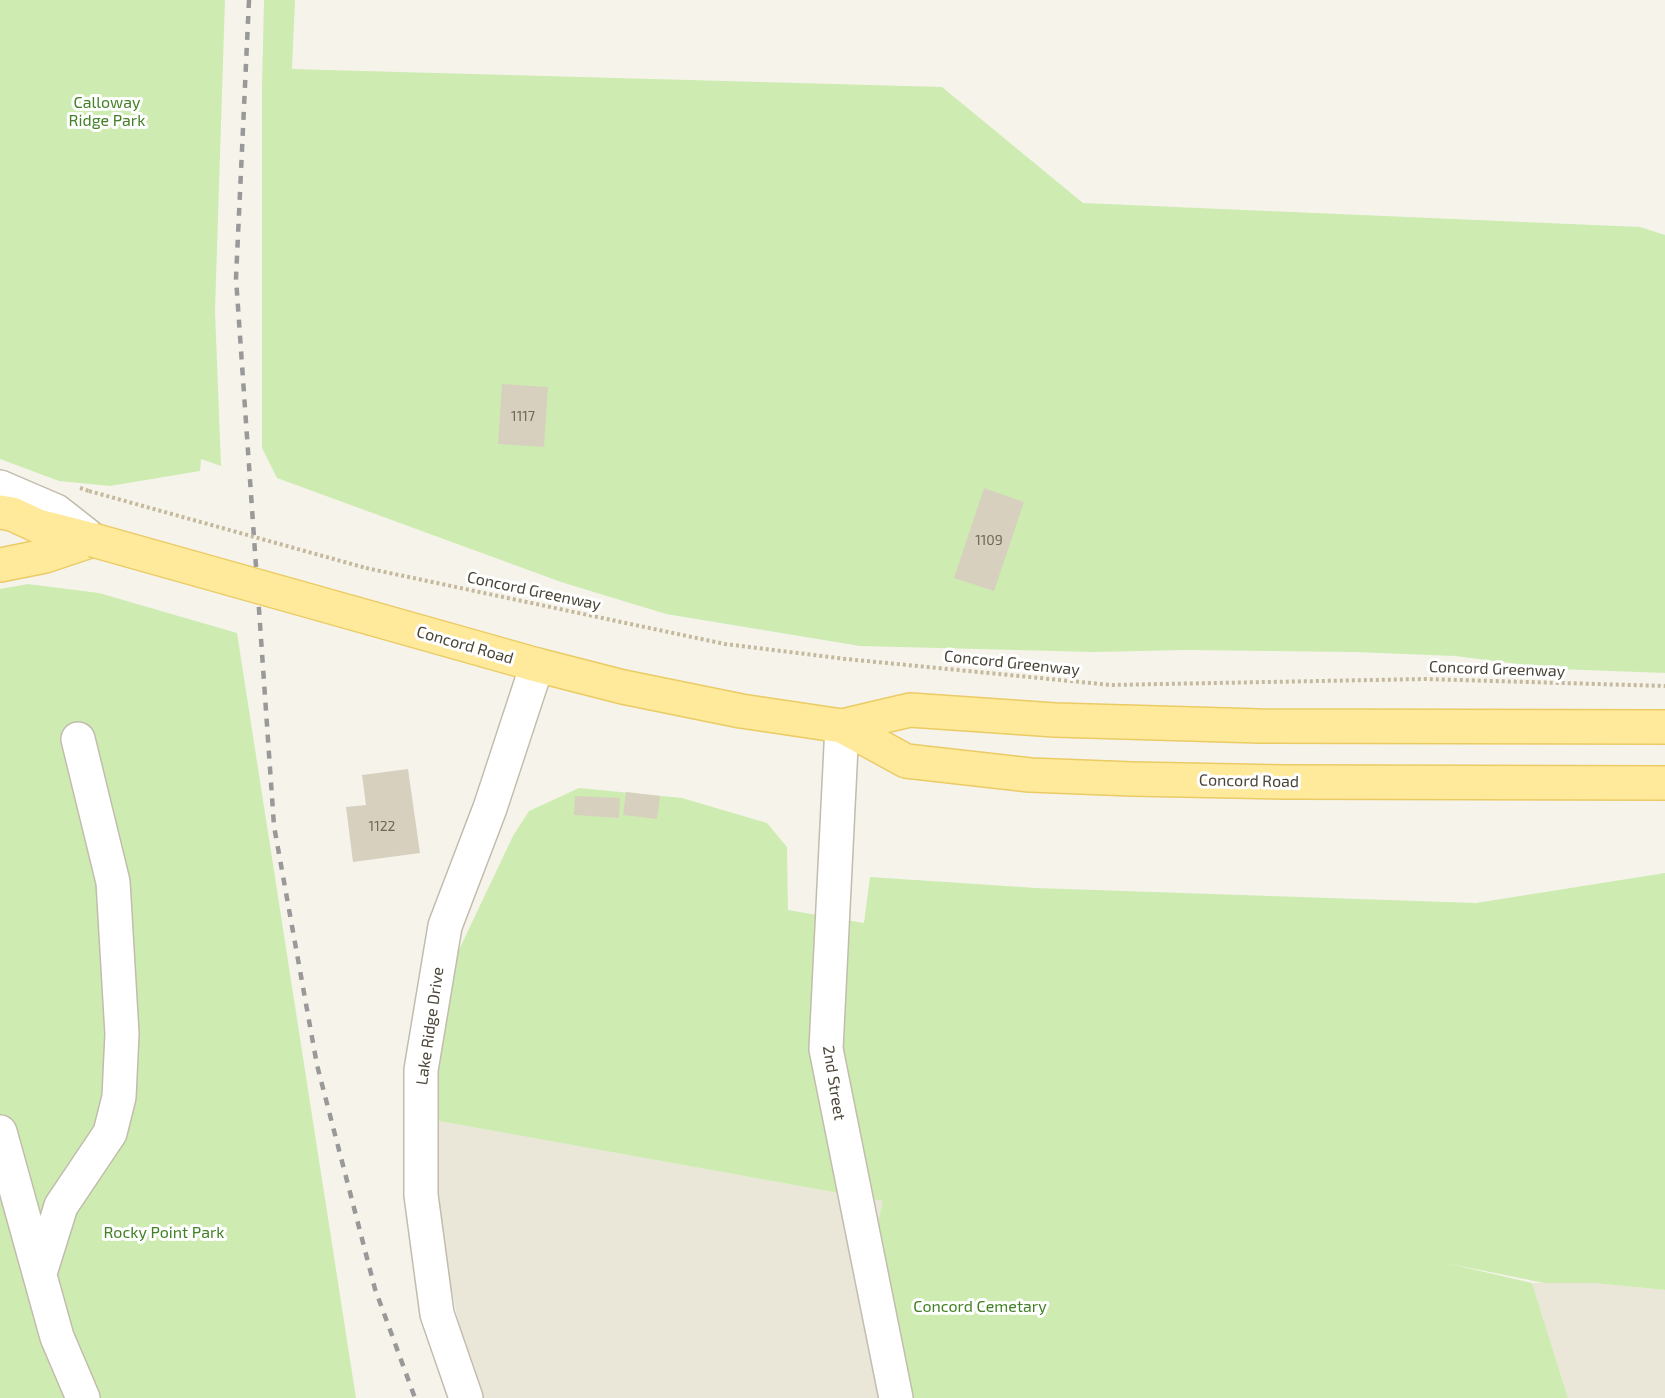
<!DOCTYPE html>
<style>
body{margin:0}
canvas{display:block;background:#f6f3eb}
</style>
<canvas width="1665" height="1398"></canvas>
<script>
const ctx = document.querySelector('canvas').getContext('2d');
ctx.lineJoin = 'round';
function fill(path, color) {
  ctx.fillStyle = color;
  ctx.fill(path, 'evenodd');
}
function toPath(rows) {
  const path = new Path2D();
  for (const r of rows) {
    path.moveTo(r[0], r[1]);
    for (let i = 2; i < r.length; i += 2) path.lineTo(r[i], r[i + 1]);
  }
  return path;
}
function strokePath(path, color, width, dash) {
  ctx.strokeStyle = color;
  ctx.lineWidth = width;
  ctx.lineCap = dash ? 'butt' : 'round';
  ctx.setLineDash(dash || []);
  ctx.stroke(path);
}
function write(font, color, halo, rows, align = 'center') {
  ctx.font = font + ' "Exo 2",sans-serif';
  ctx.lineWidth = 6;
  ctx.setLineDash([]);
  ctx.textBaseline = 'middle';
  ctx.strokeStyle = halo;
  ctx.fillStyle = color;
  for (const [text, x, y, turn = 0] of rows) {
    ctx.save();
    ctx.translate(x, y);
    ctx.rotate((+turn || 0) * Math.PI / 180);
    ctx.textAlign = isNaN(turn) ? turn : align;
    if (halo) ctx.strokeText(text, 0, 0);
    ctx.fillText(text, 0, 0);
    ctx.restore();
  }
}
fill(toPath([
 [439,1121,883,1201,878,1222,911,1398,478,1398,458,1321,437,1217,434,1165],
 [1532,1283,1594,1283,1665,1290,1665,1398,1568,1398]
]), '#eae6d8');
fill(toPath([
 [0,0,225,0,215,311,221,466,201,459,200,471,110,486,59,481,0,459],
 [264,0,295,0,292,69,942,87,1083,203,1640,227,1665,235,1665,673,1558,669,1455,656,1354,652,1186,650,1094,652,860,646,666,614,561,582,277,478,262,448,262,86],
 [28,584,99,593,237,633,356,1398,0,1398,0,589],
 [579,788,682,798,767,823,787,847,788,910,864,923,870,877,1036,888,1476,903,1665,873,1665,1290,1594,1283,1544,1283,1446,1263,1532,1283,1568,1398,911,1398,881,1298,878,1222,883,1201,439,1121,438,1074,457,954,513,836,529,811]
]), '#ceecb2');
fill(toPath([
 [502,384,548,387,544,447,498,444],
 [984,488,1024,502,994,591,954,578],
 [408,769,420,853,353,862,346,807,366,805,362,775],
 [626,792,660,796,657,819,623,815],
 [575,796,620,798,619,818,574,815]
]), '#d8d0bf');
const minor = toPath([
 [0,487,56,511,93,540],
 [842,726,826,1049,896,1398],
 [0,1132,57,1337,83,1398],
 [40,1273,61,1206,110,1133,119,1097,122,1034,113,882,78,739],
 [466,1398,437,1314,421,1195,421,1070,445,926,490,808,537,665]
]);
const major = toPath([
 [0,512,12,514,38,526,93,540],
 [0,565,45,556,93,540],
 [374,619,537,665,623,687,741,711,842,726,906,761,1030,775,1132,779,1285,782,1665,783],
 [842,726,910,710,1055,720,1260,726,1665,727]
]);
strokePath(minor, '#c2bcac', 36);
strokePath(major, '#ebcb64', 36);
strokePath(toPath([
 [80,488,89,491],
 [366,568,725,644,846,659,1111,685,1425,679,1665,686]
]), '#c5b99d', 4, [3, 3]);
strokePath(minor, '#fff', 33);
strokePath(major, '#ffe99b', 33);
strokePath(toPath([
 [249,0,236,278,274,826,317,1065,375,1289,415,1398]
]), '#999', 4.5, [8, 8]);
const majorBridge = toPath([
 [93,540,374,619]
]);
strokePath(majorBridge, '#ebcb64', 36, []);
strokePath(toPath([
 [89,491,366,568]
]), '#c5b99d', 4, [3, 3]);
strokePath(majorBridge, '#ffe99b', 33);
write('14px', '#6e685a', null, [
 ["1117",523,416],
 ["1109",989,540],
 ["1122",382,826]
]);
write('16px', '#438126', '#fff', [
 ["Calloway",107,103],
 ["Ridge Park",107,121],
 ["Rocky Point Park",164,1233],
 ["Concord Cemetary",980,1307]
]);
write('16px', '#4b4538', '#fff', [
 ["Concord Greenway",534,591,12],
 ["Concord Road",465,645,16],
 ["Concord Greenway",1012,663,6],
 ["Concord Greenway",1497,669,2],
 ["Concord Road",1249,781,1],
 ["Lake Ridge Drive",430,1026,-82],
 ["2nd Street",834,1083,81]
]);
</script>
